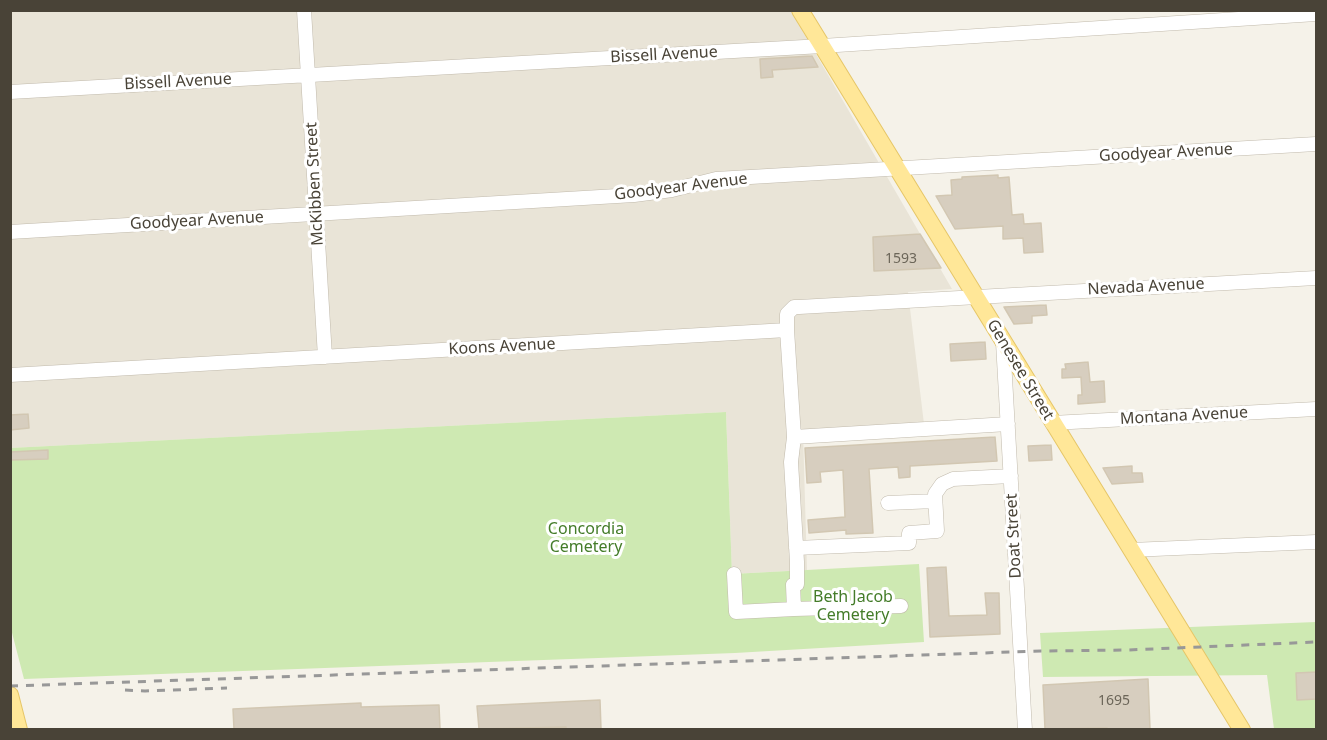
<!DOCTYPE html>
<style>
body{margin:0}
#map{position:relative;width:1327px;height:740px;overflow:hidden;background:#f5f2e9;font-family:"Noto Sans",sans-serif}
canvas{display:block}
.frame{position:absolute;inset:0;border:12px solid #494337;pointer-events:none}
</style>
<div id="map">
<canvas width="1327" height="740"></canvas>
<div class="frame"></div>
</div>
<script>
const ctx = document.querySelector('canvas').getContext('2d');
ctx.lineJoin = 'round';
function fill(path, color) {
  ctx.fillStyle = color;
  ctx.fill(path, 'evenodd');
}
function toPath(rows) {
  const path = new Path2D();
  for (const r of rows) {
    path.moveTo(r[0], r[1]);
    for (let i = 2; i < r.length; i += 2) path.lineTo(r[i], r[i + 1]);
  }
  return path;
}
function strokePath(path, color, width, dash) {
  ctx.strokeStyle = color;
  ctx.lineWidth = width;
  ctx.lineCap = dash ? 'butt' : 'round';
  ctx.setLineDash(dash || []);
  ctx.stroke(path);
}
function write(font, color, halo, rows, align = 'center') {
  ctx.font = font + ' "Noto Sans",sans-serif';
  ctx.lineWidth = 6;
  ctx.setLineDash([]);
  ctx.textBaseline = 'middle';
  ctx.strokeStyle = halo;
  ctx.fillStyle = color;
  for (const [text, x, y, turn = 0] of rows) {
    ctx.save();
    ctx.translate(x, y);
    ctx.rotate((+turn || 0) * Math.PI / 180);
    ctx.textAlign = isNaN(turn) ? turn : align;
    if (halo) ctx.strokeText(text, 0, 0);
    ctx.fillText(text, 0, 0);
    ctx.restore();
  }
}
fill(toPath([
 [11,11,791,11,952,289,908,292,924,424,803,432,807,570,732,574,726,412,11,448]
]), '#e9e4d7');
fill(toPath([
 [726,412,732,574,919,564,924,642,735,653,24,679,10,625,10,448],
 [1316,622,1316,729,1274,729,1267,675,1043,677,1040,633]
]), '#cee9b2');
const building = toPath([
 [812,56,818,67,772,70,773,77,761,78,760,59,812,56],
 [998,175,998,178,1009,177,1012,215,1023,214,1024,224,1041,223,1043,252,1024,253,1023,238,1003,239,1003,226,955,229,936,196,952,195,951,180,962,179,962,177,998,175],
 [920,234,941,268,874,271,873,237,920,234],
 [1046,305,1047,315,1032,316,1032,323,1014,324,1004,307,1046,305],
 [985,342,986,359,951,361,950,344,985,342],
 [1088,362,1090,382,1104,381,1105,402,1078,404,1078,395,1082,395,1081,377,1062,378,1062,369,1066,369,1065,364,1088,362],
 [28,414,29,428,10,430,10,415,28,414],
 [995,437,997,461,910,466,910,477,899,478,898,467,869,469,873,533,846,534,846,530,809,533,808,520,845,517,843,470,820,472,821,482,807,483,805,448,995,437],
 [1051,445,1052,460,1029,461,1028,446,1051,445],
 [48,450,48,459,10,460,10,452,48,450],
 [1132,466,1132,473,1142,473,1143,482,1112,484,1103,468,1132,466],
 [946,567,949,616,987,615,985,593,999,593,1000,634,930,637,927,568,946,567],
 [1317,672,1317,699,1297,700,1296,673,1317,672],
 [1148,679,1150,729,1107,729,1107,728,1045,729,1043,685,1148,679],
 [600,700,601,729,566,729,566,727,479,729,477,706,600,700],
 [361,703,361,707,439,705,440,729,234,729,233,709,361,703]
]);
fill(building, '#d7cebf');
strokePath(building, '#d2c7b2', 1.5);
const minor = toPath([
 [304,10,325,357],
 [10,92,822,46,1316,14],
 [10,232,634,195,672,190,716,179,1316,144],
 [787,330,794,437,791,462,797,562,797,584,793,585,794,609,901,606],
 [1003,342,1025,730],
 [10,375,787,330,787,314,794,307,799,307,1316,278],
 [1052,423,1316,409],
 [794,437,1008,424],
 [888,503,935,501],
 [796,548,909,543,909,533,937,531,935,494,942,484,953,479,1011,476],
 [1131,550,1316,542],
 [734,574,736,612,794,609]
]);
const major = toPath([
 [800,10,1242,730],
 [10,695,19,730]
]);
strokePath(minor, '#c1baac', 15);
strokePath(major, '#e6c667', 18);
strokePath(minor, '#fff', 14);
strokePath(major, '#ffe798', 16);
strokePath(toPath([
 [10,686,1041,651,1128,650,1316,642],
 [125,690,145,691,227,688]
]), '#989898', 3, [8, 8]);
write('14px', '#6c6659', null, [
 ["1593",901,259],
 ["1695",1114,701]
]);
write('16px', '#494337', '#fff', [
 ["Bissell Avenue",664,55,-3],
 ["Bissell Avenue",178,82,-3],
 ["Goodyear Avenue",1166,153,-3],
 ["McKibben Street",315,184,-93],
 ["Goodyear Avenue",681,187,-7],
 ["Goodyear Avenue",197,221,-3],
 ["Nevada Avenue",1146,287,-3],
 ["Koons Avenue",502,347,-3],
 ["Genesee Street",1020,370,59],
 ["Montana Avenue",1184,416,-3],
 ["Doat Street",1014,536,-93]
]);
write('16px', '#447c29', '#fff', [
 ["Concordia",586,529],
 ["Cemetery",586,547],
 ["Beth Jacob",853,597],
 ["Cemetery",853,615]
]);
</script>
